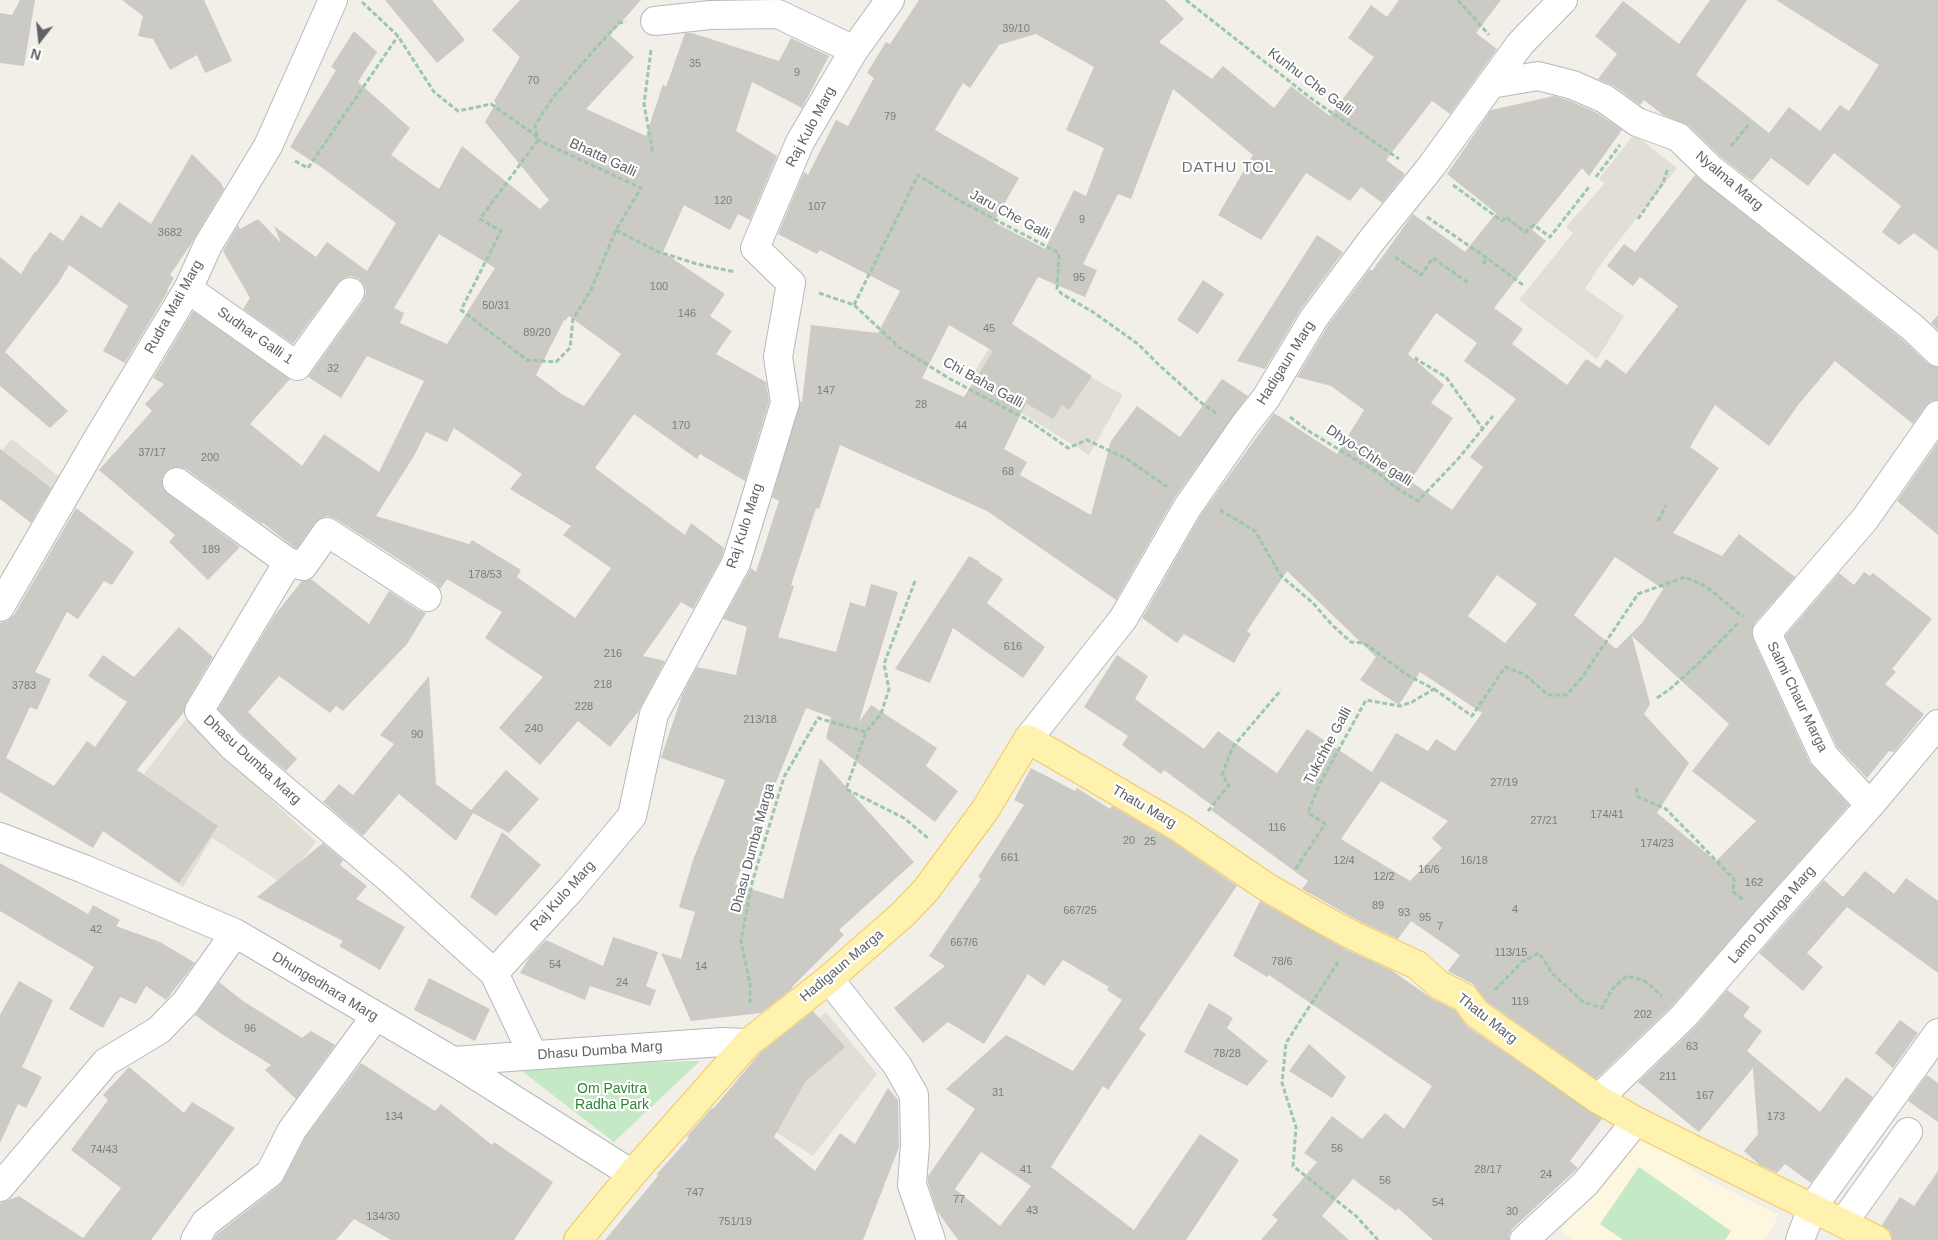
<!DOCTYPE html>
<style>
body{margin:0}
#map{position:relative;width:1938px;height:1240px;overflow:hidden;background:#f1efe8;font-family:Helvetica,sans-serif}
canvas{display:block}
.north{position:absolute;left:15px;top:15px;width:50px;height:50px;-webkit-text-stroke:4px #fff;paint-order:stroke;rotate:196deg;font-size:14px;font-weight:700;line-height:20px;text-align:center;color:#5f6368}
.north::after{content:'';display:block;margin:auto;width:18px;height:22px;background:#5f6368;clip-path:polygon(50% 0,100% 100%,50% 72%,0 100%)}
</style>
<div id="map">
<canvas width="1938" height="1240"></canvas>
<div class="north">N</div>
</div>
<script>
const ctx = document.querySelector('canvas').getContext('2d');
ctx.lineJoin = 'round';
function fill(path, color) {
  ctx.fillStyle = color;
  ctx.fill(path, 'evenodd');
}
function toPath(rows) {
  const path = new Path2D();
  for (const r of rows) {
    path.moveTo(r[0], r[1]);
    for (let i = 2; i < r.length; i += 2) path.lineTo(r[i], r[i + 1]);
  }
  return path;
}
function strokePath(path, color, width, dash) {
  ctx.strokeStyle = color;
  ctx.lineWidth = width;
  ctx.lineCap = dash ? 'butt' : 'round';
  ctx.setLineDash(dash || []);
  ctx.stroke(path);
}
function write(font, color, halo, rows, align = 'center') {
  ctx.font = font + ' Helvetica,sans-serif';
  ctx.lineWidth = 4.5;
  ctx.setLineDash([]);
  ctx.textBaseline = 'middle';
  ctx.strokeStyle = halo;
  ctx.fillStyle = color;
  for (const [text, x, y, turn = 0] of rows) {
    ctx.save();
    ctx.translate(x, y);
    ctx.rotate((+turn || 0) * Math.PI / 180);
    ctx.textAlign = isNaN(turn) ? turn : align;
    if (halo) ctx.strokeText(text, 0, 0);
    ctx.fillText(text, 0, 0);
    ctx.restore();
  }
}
fill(toPath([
 [1638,1126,1699,1175,1778,1215,1770,1233,1764,1240,1573,1240,1561,1233,1589,1183]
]), '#fef7e0');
fill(toPath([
 [1634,134,1677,168,1605,258,1585,289,1624,316,1597,359,1519,300,1573,233,1566,227,1605,183,1599,179],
 [1002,328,1123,395,1089,455,969,380],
 [12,439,62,479,35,511,0,483,0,448,2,450],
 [186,719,316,842,283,884,212,838,183,887,104,832,144,774],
 [826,1012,877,1074,813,1156,757,1120,776,1053]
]), '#e1ded6');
fill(toPath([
 [700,1061,614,1142,514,1065],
 [1639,1167,1731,1231,1725,1240,1623,1240,1600,1224]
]), '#c5e8c5');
fill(toPath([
 [20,0,35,0,24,66,0,63,0,13,12,15],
 [122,0,204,0,232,61,205,73,197,55,170,70,153,39,138,36,143,16],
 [385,0,432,0,465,40,437,63],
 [520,0,641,0,610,35,634,57,586,109,646,136,663,84,666,87,685,33,692,33,779,61,791,38,829,56,802,108,752,82,736,131,777,156,750,220,738,214,730,230,684,205,663,252,725,294,710,316,732,331,716,354,766,382,769,402,745,481,700,454,697,459,634,414,595,468,685,535,691,523,724,548,722,557,693,609,681,602,643,656,665,661,638,712,610,747,578,721,540,765,499,728,543,677,485,638,502,612,447,579,440,589,436,584,406,564,336,519,328,516,321,518,315,523,297,548,295,548,263,523,262,524,186,469,179,467,171,468,165,473,162,480,163,488,168,494,240,547,208,580,169,542,175,535,99,470,152,411,145,404,164,384,153,378,193,311,290,379,250,424,302,466,324,434,379,472,424,381,367,356,341,398,308,377,363,301,366,293,364,285,359,279,351,276,344,278,338,283,293,344,243,309,250,298,223,251,238,225,240,229,258,219,281,243,274,226,316,257,327,242,367,271,396,223,324,169,290,147,336,70,331,67,354,31,377,52,358,82,410,128,391,155,439,189,462,146,540,209,549,200,485,122,496,103,494,101,520,57,492,30],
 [439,234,495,268,447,344,400,323,404,313,394,308],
 [569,316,621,354,584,406,563,395,536,375,564,320,565,321],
 [454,428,522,474,510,489,571,526,563,535,611,568,575,618,517,577,521,570,472,540,469,544,376,516,414,456,426,432,447,442],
 [919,0,1165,0,1184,19,1159,42,1212,79,1223,66,1274,108,1291,86,1330,116,1374,57,1348,38,1371,5,1387,17,1399,0,1501,0,1476,33,1497,49,1450,114,1432,101,1386,160,1405,174,1382,203,1361,187,1350,201,1306,173,1261,240,1218,215,1253,155,1173,89,1131,199,1118,194,1083,264,1097,270,1085,297,1038,277,1012,324,1092,376,1069,410,1062,405,1053,419,1026,403,1004,449,1027,462,1020,475,1091,515,1111,441,1137,406,1180,437,1222,379,1248,396,1174,499,1116,600,987,511,840,445,819,509,816,508,791,585,794,586,778,637,836,652,850,602,865,607,871,584,898,592,859,722,871,705,937,748,926,766,958,791,935,822,826,738,831,717,806,708,735,884,783,899,820,758,914,862,839,930,844,935,792,987,793,988,761,1013,691,1021,661,953,681,959,695,912,679,907,693,860,725,780,661,758,682,695,697,667,736,675,747,627,723,619,751,568,756,572,779,501,772,497,800,401,802,402,811,325,878,333,900,291,820,250,817,254,778,234,804,172,808,175,836,120,848,126,874,78,867,73,886,42,890,44],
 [1036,34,1094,67,1066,130,1104,148,1086,196,1074,190,1045,249,994,222,1019,178,935,130,963,83,970,88,999,45],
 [949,325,993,351,964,397,922,378],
 [1710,0,1747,0,1696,75,1769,133,1789,107,1820,131,1840,105,1849,111,1879,65,1776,0,1938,0,1938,251,1914,233,1899,245,1882,232,1901,206,1834,153,1808,186,1771,158,1752,181,1721,157,1689,126,1663,115,1644,100,1640,105,1614,86,1598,79,1617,54,1595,36,1623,1,1679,44],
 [1554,96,1568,100,1597,113,1622,130,1589,176,1582,168,1532,230,1546,241,1494,308,1523,329,1512,344,1567,385,1586,359,1600,368,1606,359,1626,374,1678,306,1640,277,1633,286,1607,266,1624,244,1635,252,1695,175,1902,339,1927,363,1938,367,1938,400,1931,401,1926,406,1913,424,1835,361,1799,404,1769,446,1715,405,1690,447,1719,468,1673,533,1722,556,1739,534,1795,577,1755,623,1752,630,1753,639,1810,763,1849,805,1673,1005,1596,1079,1487,1002,1473,984,1448,971,1460,955,1411,921,1398,939,1361,922,1302,889,1308,881,1211,810,1214,807,1164,770,1161,774,1122,745,1128,736,1084,707,1117,655,1148,676,1135,699,1204,749,1218,731,1277,773,1307,729,1372,772,1396,733,1428,751,1436,739,1455,751,1482,713,1420,672,1399,705,1360,680,1376,657,1287,571,1247,631,1251,634,1234,663,1184,634,1177,643,1142,618,1200,516,1274,413,1337,454,1364,410,1331,386,1297,377,1327,327,1370,269,1372,271,1413,214,1465,252,1496,213,1447,174,1491,110],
 [1436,313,1477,343,1464,361,1516,399,1470,457,1483,467,1452,510,1410,481,1453,418,1431,403,1444,385,1408,354],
 [1615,557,1663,589,1642,623,1616,649,1574,615],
 [1497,575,1537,604,1505,643,1468,616],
 [1632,636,1729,724,1692,771,1756,821,1716,861,1657,813,1689,763,1644,714,1650,704],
 [1381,781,1448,821,1432,838,1442,848,1410,881,1341,839],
 [192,154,221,183,224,189,191,244,170,275,174,278,167,290,168,291,125,363,103,351,128,306,69,265,59,282,5,352,68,411,50,428,0,386,0,257,21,274,35,251,36,252,50,232,63,241,81,215,101,228,119,202,151,224],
 [1317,235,1343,252,1301,309,1265,369,1237,361],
 [1203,280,1224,294,1198,334,1177,320],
 [1938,315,1938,330,1931,323],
 [1938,442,1938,535,1897,501],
 [0,449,51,488,31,523,0,499],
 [76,508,134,552,112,585,104,581,78,619,67,612,35,672,51,679,37,710,30,707,6,758,54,786,87,741,95,747,127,702,88,676,103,655,134,677,179,627,213,657,186,703,184,712,137,770,218,826,179,883,103,831,93,848,0,792,0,623,7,621,14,615],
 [969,556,980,562,979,563,1003,579,987,603,1045,647,1023,678,953,628,930,683,895,669],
 [1864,572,1870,576,1873,573,1932,619,1892,669,1896,672,1885,684,1924,714,1894,752,1889,751,1867,778,1837,747,1785,636,1839,573,1854,585],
 [311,579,369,624,389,591,418,610,426,613,407,644,343,711,336,706,330,713,279,676,248,712,297,759,286,771,243,735,218,709,274,616,302,581],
 [429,676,436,784,471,810,506,770,539,799,509,833,473,813,456,841,399,794,363,836,323,802,339,784,353,795,394,744,380,735],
 [1031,768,1075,791,1077,788,1110,809,1112,806,1172,841,1237,886,1139,1029,1146,1034,1108,1090,1103,1086,1051,1167,1134,1230,1200,1134,1239,1160,1186,1240,958,1240,937,1211,928,1183,928,1176,975,1109,946,1089,1006,1035,1073,1071,1122,1000,1107,990,1109,987,1063,960,1044,986,1028,974,984,1044,948,1022,923,1043,894,1008,945,966,929,956,981,879,978,877,1024,805,1014,800],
 [981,1152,1031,1186,1000,1226,955,1189],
 [502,832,541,865,496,916,470,897],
 [323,843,343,860,340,865,367,886,356,899,405,927,380,970,339,946,343,941,257,897],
 [0,863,88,914,93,905,120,920,116,926,160,942,195,963,166,1000,146,986,136,1004,120,997,103,1028,69,1009,94,967,0,911],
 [1865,871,1894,894,1906,878,1938,901,1938,973,1847,907,1807,953,1823,967,1803,991,1759,953,1824,880,1843,897],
 [1260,901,1347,950,1391,970,1431,998,1455,1010,1467,1026,1602,1119,1570,1161,1578,1168,1513,1228,1509,1235,1509,1240,1433,1240,1398,1208,1396,1211,1353,1179,1322,1216,1349,1240,1261,1240,1278,1220,1272,1215,1317,1162,1304,1153,1332,1116,1362,1139,1385,1113,1404,1129,1432,1086,1269,975,1267,977,1233,956],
 [613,937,658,952,646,986,656,990,650,1006,590,986,585,1000,520,973,529,958,546,940,603,966],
 [429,978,490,1009,475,1041,414,1010],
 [19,981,53,1000,22,1067,42,1077,26,1108,18,1104,0,1143,0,1015],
 [219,982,243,1001,302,1038,311,1031,335,1045,296,1099,265,1070,271,1065,220,1033,195,1015],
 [1727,990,1750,1007,1743,1016,1762,1031,1747,1051,1820,1112,1846,1077,1873,1097,1811,1183,1785,1164,1777,1173,1760,1165,1744,1151,1758,1134,1753,1068,1699,1132,1638,1082,1695,1027],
 [1209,1003,1233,1018,1227,1028,1268,1061,1247,1086,1184,1052],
 [813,1011,845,1047,806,1081,774,1137,815,1171,840,1133,855,1144,888,1088,898,1100,899,1147,863,1240,605,1240,658,1176,657,1174,689,1138,687,1136,712,1108,713,1109,760,1053],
 [1900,1020,1918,1033,1893,1068,1875,1053],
 [1309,1044,1346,1077,1332,1098,1289,1071],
 [361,1063,435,1111,441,1104,492,1145,494,1142,553,1182,514,1240,391,1240,354,1219,336,1240,213,1240,217,1234,280,1185,305,1138],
 [129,1067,184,1113,192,1102,235,1128,151,1240,0,1240,0,1203,19,1196,83,1238,121,1188,71,1150,108,1100,103,1095],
 [1927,1075,1938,1083,1938,1122,1908,1101],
 [1938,1171,1938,1240,1892,1240,1890,1231,1882,1225,1900,1197,1914,1206]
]), '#cccac5');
const minor = toPath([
 [655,21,710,15,778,14,854,50],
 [1491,84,1538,76,1573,85,1605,99,1637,122,1678,137,1711,169,1912,327,1938,352],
 [188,289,297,366,350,292],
 [177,482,288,562,199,711,232,746,392,881,494,973],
 [288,562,303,566,327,532,427,597],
 [0,607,94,445,188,289,208,245,268,146,333,0],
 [1028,739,1123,619,1187,508,1246,423,1266,398,1314,318,1372,240,1430,168,1520,44,1563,0],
 [1870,805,1824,756,1767,633,1865,519,1938,415],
 [0,837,84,869,235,933,453,1061,632,1174],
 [829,979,897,1065,914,1095,915,1144,912,1185,931,1240],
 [533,1055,494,973,571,889,632,816,654,714,736,563,785,403,778,357,791,283,755,248,800,142,854,50,890,0],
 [453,1061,722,1042,748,1043],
 [1598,1099,1684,1016,1768,919,1870,805,1938,724],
 [0,1187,106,1062,159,1030,186,1002,235,933],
 [1843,1223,1908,1132],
 [195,1240,205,1223,270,1173,292,1130,375,1017],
 [1524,1240,1585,1184,1636,1121],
 [1800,1240,1812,1208,1938,1033]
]);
const major = toPath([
 [578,1240,632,1174,748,1043,829,979,902,915,926,890,985,810,1028,739,1180,828,1265,886,1315,915,1354,936,1417,965,1438,984,1465,998,1476,1013,1598,1099,1636,1121,1877,1240]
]);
strokePath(minor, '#b5b8bc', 30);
strokePath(major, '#f2c960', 30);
strokePath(toPath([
 [1186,0,1312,99,1399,159],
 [1458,0,1489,35],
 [362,2,398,36,434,92,458,111,491,104,535,135,538,140,480,219,501,231,461,310,527,360,556,362,570,348,573,319,591,290,616,230,641,188,538,140,535,125,552,99,594,50,619,23,626,22],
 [651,50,644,104,653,153],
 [1731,146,1750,123],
 [295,161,308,168,398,36],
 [1596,177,1620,145],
 [1453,185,1502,221,1506,217,1525,232,1534,225,1550,237,1589,187],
 [1427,217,1487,258,1523,285],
 [1638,219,1663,183,1668,168],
 [616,230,656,251,697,264,735,272],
 [1395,257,1421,275,1433,258,1468,283],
 [1483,264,1487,258],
 [819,293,854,305,899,347,950,379,1028,420,1068,448,1087,440,1127,459,1167,487],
 [854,305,918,175,960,201,1059,253,1057,289,1062,294,1093,312,1138,344,1158,364,1199,401,1217,414],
 [1417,357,1416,359,1446,377,1483,429],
 [1290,417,1307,430,1381,475,1395,487,1418,501,1458,459,1493,416],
 [1220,510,1255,531,1281,576,1313,603,1332,625,1351,642,1364,643,1409,676,1434,689,1412,702,1400,706,1366,700,1319,785,1308,813,1325,824,1295,870],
 [1658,521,1666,505],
 [915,581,884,664,889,689,881,714,866,732,846,789,904,818,929,839],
 [1434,689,1472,716,1505,667,1524,674,1548,695,1567,695,1583,676,1638,594,1685,577,1707,587,1743,617],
 [1657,698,1670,689,1698,664,1738,623],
 [1636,788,1638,797,1666,809,1734,879,1733,892,1745,901],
 [1208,811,1229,785,1222,775,1232,748,1281,690],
 [1338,962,1286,1043,1282,1083,1296,1127,1293,1166,1356,1216,1378,1240],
 [1495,990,1522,962,1539,953,1552,973,1583,1002,1602,1008,1612,989,1627,976,1645,981,1662,996],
 [750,1003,750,984,741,941,752,883,784,777,818,718,866,732]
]), '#9cc7a9', 3, [5, 2.5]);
strokePath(minor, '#fff', 28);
strokePath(major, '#fff2af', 28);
write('11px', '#7a7d7f', null, [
 ["39/10",1016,29],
 ["35",695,64],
 ["9",797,73],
 ["70",533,81],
 ["79",890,117],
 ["120",723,201],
 ["107",817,207],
 ["9",1082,220],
 ["3682",170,233],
 ["95",1079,278],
 ["100",659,287],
 ["50/31",496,306],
 ["146",687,314],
 ["45",989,329],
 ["89/20",537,333],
 ["32",333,369],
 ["147",826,391],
 ["28",921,405],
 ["170",681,426],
 ["44",961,426],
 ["37/17",152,453],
 ["200",210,458],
 ["68",1008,472],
 ["189",211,550],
 ["178/53",485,575],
 ["616",1013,647],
 ["216",613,654],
 ["218",603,685],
 ["3783",24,686],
 ["228",584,707],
 ["213/18",760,720],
 ["240",534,729],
 ["90",417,735],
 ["27/19",1504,783],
 ["174/41",1607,815],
 ["27/21",1544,821],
 ["116",1277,828],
 ["20",1129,841],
 ["25",1150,842],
 ["174/23",1657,844],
 ["661",1010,858],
 ["12/4",1344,861],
 ["16/18",1474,861],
 ["16/6",1429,870],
 ["12/2",1384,877],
 ["162",1754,883],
 ["89",1378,906],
 ["4",1515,910],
 ["667/25",1080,911],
 ["93",1404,913],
 ["95",1425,918],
 ["7",1440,927],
 ["42",96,930],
 ["667/6",964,943],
 ["113/15",1511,953],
 ["78/6",1282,962],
 ["54",555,965],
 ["14",701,967],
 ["24",622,983],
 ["119",1520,1002],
 ["202",1643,1015],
 ["96",250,1029],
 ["63",1692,1047],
 ["78/28",1227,1054],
 ["211",1668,1077],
 ["31",998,1093],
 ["167",1705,1096],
 ["134",394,1117],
 ["173",1776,1117],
 ["56",1337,1149],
 ["74/43",104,1150],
 ["41",1026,1170],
 ["28/17",1488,1170],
 ["24",1546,1175],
 ["56",1385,1181],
 ["747",695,1193],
 ["77",959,1200],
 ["54",1438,1203],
 ["43",1032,1211],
 ["30",1512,1212],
 ["134/30",383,1217],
 ["751/19",735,1222]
]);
write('14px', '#5f6368', '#fff', [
 ["Kunhu Che Galli",1310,82,37],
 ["Raj Kulo Marg",811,127,-62],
 ["Bhatta Galli",603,158,25],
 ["Nyalma Marg",1729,181,40],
 ["Jaru Che Galli",1010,215,28],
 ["Rudra Mati Marg",174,307,-61],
 ["Sudhar Galli 1",255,336,35],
 ["Hadigaun Marg",1286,363,-58],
 ["Chi Baha Galli",983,383,29],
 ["Dhyo-Chhe galli",1369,456,33],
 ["Raj Kulo Marg",745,526,-72],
 ["Salmi Chaur Marga",1797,697,64],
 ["Tukchhe Galli",1328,746,-62],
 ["Dhasu Dumba Marg",252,760,42],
 ["Thatu Marg",1144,807,30],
 ["Dhasu Dumba Marga",753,848,-75],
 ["Raj Kulo Marg",563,896,-48],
 ["Lamo Dhunga Marg",1772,915,-49],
 ["Hadigaun Marga",842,966,-40],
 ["Dhungedhara Marg",325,987,31],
 ["Thatu Marg",1487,1019,38],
 ["Dhasu Dumba Marg",600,1051,-4]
]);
write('14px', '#348238', '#fff', [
 ["Om Pavitra",612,1089],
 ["Radha Park",612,1105]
]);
ctx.letterSpacing = '1px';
write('15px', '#70757a', '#fff', [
 ["DATHU TOL",1228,168]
]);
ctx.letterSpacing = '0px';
</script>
